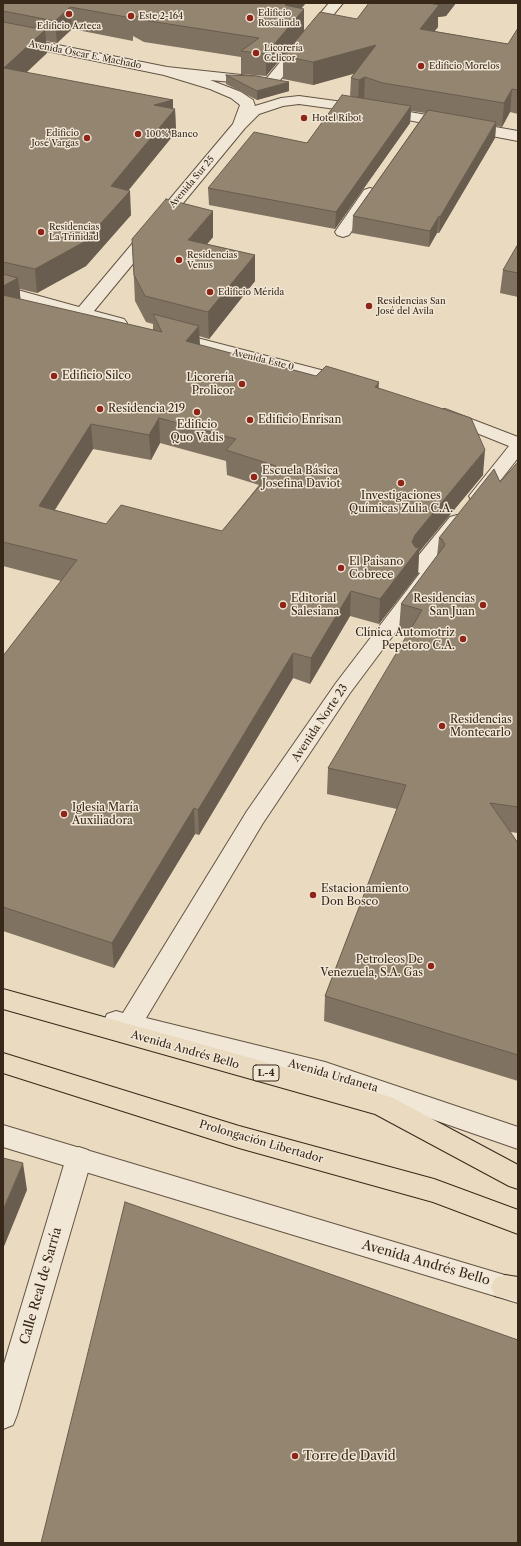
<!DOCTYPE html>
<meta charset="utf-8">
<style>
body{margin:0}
#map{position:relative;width:521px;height:1546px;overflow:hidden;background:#e9dac0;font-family:"Libre Caslon Text",serif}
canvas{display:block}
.frame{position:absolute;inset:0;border:4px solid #382819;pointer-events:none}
</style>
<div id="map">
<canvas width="521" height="1546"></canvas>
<div class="frame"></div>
</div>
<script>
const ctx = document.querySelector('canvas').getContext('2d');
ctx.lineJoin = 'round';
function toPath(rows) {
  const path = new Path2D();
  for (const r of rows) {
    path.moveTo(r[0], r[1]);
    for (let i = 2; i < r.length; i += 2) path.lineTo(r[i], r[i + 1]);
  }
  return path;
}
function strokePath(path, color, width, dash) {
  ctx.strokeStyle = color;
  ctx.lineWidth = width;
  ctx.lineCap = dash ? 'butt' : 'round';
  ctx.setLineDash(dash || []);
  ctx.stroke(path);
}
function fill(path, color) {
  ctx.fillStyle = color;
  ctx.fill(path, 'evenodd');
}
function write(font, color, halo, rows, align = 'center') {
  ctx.font = font + ' "Libre Caslon Text",serif';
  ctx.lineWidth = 3;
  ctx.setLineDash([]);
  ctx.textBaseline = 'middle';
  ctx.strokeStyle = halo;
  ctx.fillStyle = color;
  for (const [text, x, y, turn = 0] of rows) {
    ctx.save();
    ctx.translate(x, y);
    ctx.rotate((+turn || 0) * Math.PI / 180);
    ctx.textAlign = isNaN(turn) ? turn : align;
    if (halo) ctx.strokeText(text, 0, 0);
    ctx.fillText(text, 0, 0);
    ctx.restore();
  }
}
const minor = toPath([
 [329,3,343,3,276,85,266,85,264,82,266,79,329,3],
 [3,34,167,67,260,77,262,80,260,83,255,84,210,80,241,92,253,100,255,106,281,98,299,96,365,105,370,106,372,109,370,112,365,113,299,104,283,106,259,114,245,128,94,311,124,319,127,323,124,327,118,328,3,296,3,286,79,307,233,124,240,105,231,98,210,89,164,75,3,42,3,34],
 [381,107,518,131,518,141,376,114,374,111,376,108,381,107],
 [370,188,376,190,378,193,349,235,343,237,337,235,335,232,337,229,364,190,370,188],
 [170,331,352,378,355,382,352,386,346,387,164,340,161,336,164,332,170,331],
 [445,409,518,437,518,458,485,500,478,502,471,500,469,496,509,446,439,418,436,414,439,410,445,409],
 [457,515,464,517,467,521,434,563,439,565,442,570,350,693,263,823,146,1018,325,1062,518,1127,518,1149,325,1082,116,1031,107,1028,104,1021,107,1014,116,1011,123,1013,247,811,336,683,420,573,414,571,411,566,414,561,450,517,457,515],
 [79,1147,88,1150,92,1158,17,1415,13,1425,3,1429,3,1367,66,1158,70,1150,79,1147]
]);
const tertiary = toPath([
 [3,1125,518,1279,518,1303,3,1147,3,1125]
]);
const primary = toPath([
 [3,989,391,1097,518,1165,518,1189,509,1186,375,1114,3,1009,3,989],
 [3,1053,239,1126,434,1179,518,1210,518,1234,433,1202,239,1148,3,1073,3,1053],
 [505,1275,518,1277,518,1301,495,1296,491,1287,495,1278,505,1275]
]);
strokePath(minor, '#645443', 2);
strokePath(tertiary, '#645443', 2);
strokePath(primary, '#382819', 2);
fill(minor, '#f1e7d6');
fill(tertiary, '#f1e7d6');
fill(primary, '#e9dac0');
fill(toPath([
 [3,3,301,8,304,31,357,19,369,3,456,3,446,16,438,17,438,27,434,31,508,44,518,28,518,114,510,112,502,127,496,126,495,138,439,233,437,233,429,247,352,233,353,216,425,113,411,111,410,123,335,229,209,205,208,188,307,143,350,97,351,78,354,73,313,85,283,79,283,56,266,76,241,74,241,57,144,42,133,36,133,41,72,29,57,43,46,41,47,53,26,73,173,100,173,109,175,109,176,132,128,191,131,215,86,266,37,293,20,289,20,299,153,330,153,324,146,322,135,301,132,239,213,237,207,244,255,255,255,281,209,339,199,336,200,345,316,376,378,389,483,475,419,552,418,574,379,624,350,616,310,684,293,678,199,835,195,834,114,968,3,931,3,656,61,581,3,566],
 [160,443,226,461,227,475,259,485,222,531,106,524,55,510,93,449,151,460],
 [226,75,289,91,257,100,226,84],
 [518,244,518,297,500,293,503,270],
 [518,462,518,833,510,832,518,843,518,1081,324,1021,325,996,397,809,327,794,328,768,409,633,399,630,401,604,437,556,439,538,500,482]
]), '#7f7260');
fill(toPath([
 [287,3,306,3,285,28,285,5],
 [411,3,456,3,446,16,438,17,438,27,419,51],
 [70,7,72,29,57,43,55,21],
 [304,9,304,31,266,76,266,54],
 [45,30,47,53,6,91,4,68],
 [376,45,375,68,313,85,313,62],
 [365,77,364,100,358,102,359,80],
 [289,82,289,91,257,100,257,91],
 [512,89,510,112,502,127,504,103],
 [173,100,173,112,175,109,176,132,112,210,111,186,154,105],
 [411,106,410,123,335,229,336,212],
 [496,122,495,138,439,233,440,217],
 [130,191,131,215,86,266,37,293,35,269],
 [213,211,213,237,189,266,188,240],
 [439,216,437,233,429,247,430,231],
 [255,255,255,281,209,339,208,312],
 [18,278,21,302,3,312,3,286],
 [199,326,200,350,186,341],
 [379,382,377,407,375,387],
 [159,418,160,443,151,460,149,435],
 [91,424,93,449,41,531,39,506],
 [485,450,483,475,419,552,418,574,379,624,380,599,415,535],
 [351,591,350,616,310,684,311,658],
 [293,653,293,678,199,835,198,810],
 [194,808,195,834,114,968,112,943],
 [23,1163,27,1190,3,1249,3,1210]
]), '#685d4e');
const building = toPath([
 [3,3,287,3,285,5,304,9,266,54,241,51,259,38,143,20,129,12,132,18,70,7,55,21,3,11,3,3],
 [369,3,429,3,439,5,420,29,508,44,518,28,518,90,512,89,504,103,383,83,365,77,359,80,351,78,376,45,313,62,283,56,320,12,357,19,369,3],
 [3,22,45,30,4,68,173,100,154,105,175,109,111,186,130,191,84,242,35,269,3,262,3,22],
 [226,75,256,76,289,82,257,91,226,75],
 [342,95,411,106,336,212,208,188,254,132,307,143,342,95],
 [428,110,496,122,440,217,439,216,430,231,353,216,428,110],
 [166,199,213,211,188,240,255,255,208,312,145,296,134,275,132,239,166,199],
 [518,244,518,273,503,270,518,244],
 [3,274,18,278,3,286,3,274],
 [3,295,162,332,153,314,199,326,186,341,316,376,326,366,379,382,375,387,471,418,485,450,415,535,412,542,415,547,419,548,380,599,351,591,311,658,293,653,198,810,194,808,112,943,3,907,3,656,77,560,3,542,3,295],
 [159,418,236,439,226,450,276,466,222,531,121,505,106,524,39,506,91,424,149,435,159,418],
 [518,462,518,807,490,803,518,843,518,1055,325,996,406,785,328,768,422,610,401,604,445,545,442,539,439,538,494,469,500,482,518,462],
 [3,1158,23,1163,3,1210,3,1158],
 [125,1202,518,1340,518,1543,41,1543,125,1202]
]);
fill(building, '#948570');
strokePath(building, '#685d4e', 1);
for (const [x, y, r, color] of [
 [69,14,4,"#8f2418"],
 [131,16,4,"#8f2418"],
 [250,18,4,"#8f2418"],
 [256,53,4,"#8f2418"],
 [421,66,4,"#8f2418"],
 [304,118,4,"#8f2418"],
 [138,134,4,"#8f2418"],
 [87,138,4,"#8f2418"],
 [41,232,4,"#8f2418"],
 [179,260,4,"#8f2418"],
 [210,292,4,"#8f2418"],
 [369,306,4,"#8f2418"],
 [54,376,4,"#8f2418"],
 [242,384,4,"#8f2418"],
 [100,409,4,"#8f2418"],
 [197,412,4,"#8f2418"],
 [250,420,4,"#8f2418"],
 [254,477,4,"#8f2418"],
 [401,483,4,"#8f2418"],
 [341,568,4,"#8f2418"],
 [283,605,4,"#8f2418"],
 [483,605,4,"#8f2418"],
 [463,639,4,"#8f2418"],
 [442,726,4,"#8f2418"],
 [64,814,4,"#8f2418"],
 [313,895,4,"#8f2418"],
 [431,966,4,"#8f2418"],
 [295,1456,4,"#8f2418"]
]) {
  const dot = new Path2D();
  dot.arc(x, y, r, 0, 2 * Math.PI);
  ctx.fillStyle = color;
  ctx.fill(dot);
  strokePath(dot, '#f1e7d6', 1.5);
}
write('9px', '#382819', '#f1e7d6', [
 ["Edificio",258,13],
 ["Rosalinda",258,23],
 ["Este 2-164",139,16],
 ["Edificio Azteca",69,26,"center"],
 ["Licorería",264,48],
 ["Celicor",264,58],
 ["Edificio Morelos",429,66],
 ["Hotel Ribot",312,118],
 ["Edificio",79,133,"right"],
 ["José Vargas",79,143,"right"],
 ["100% Banco",146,134],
 ["Residencias",49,227],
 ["La Trinidad",49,237],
 ["Residencias",187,255],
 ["Venus",187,265],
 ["Edificio Mérida",218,292],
 ["Residencias San",377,301],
 ["José del Avila",377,311]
], 'left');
write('9px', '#382819', '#f1e7d6', [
 ["Avenida Óscar E. Machado",85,55,11],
 ["Avenida Sur 25",192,182,-50],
 ["Avenida Este 0",263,360,14]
]);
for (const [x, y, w] of [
 [266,1073,26]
]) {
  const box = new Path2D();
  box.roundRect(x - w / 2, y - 8, w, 16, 3);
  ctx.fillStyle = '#f1e7d6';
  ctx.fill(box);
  strokePath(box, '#382819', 1);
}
write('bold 10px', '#382819', null, [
 ["L-4",266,1073]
]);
write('11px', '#382819', '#f1e7d6', [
 ["Edificio Silco",62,376],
 ["Licorería",234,378,"right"],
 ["Prolicor",234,391,"right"],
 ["Residencia 219",108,409],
 ["Edificio Enrisan",258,420],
 ["Edificio",197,425,"center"],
 ["Quo Vadis",197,438,"center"],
 ["Escuela Básica",262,471],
 ["Josefina Daviot",262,484],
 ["Investigaciones",401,496,"center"],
 ["Químicas Zulia C.A.",401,509,"center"],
 ["El Paisano",349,562],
 ["Cobrece",349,575],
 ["Editorial",291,599],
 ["Salesiana",291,612],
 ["Residencias",475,599,"right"],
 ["San Juan",475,612,"right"],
 ["Clínica Automotriz",455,633,"right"],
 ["Pepetoro C.A.",455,646,"right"],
 ["Residencias",450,720],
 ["Montecarlo",450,733],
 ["Iglesia María",72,808],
 ["Auxiliadora",72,821],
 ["Estacionamiento",321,889],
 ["Don Bosco",321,902],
 ["Petroleos De",423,960,"right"],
 ["Venezuela, S.A. Gas",423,973,"right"]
], 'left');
write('11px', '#382819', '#f1e7d6', [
 ["Avenida Norte 23",320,723,-56],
 ["Avenida Andrés Bello",185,1050,16],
 ["Avenida Urdaneta",333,1076,16],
 ["Prolongación Libertador",261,1142,16]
]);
write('13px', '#382819', '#f1e7d6', [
 ["Avenida Andrés Bello",426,1263,16],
 ["Calle Real de Sarría",41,1286,-74]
]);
write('13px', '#382819', '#f1e7d6', [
 ["Torre de David",303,1456]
], 'left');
</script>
